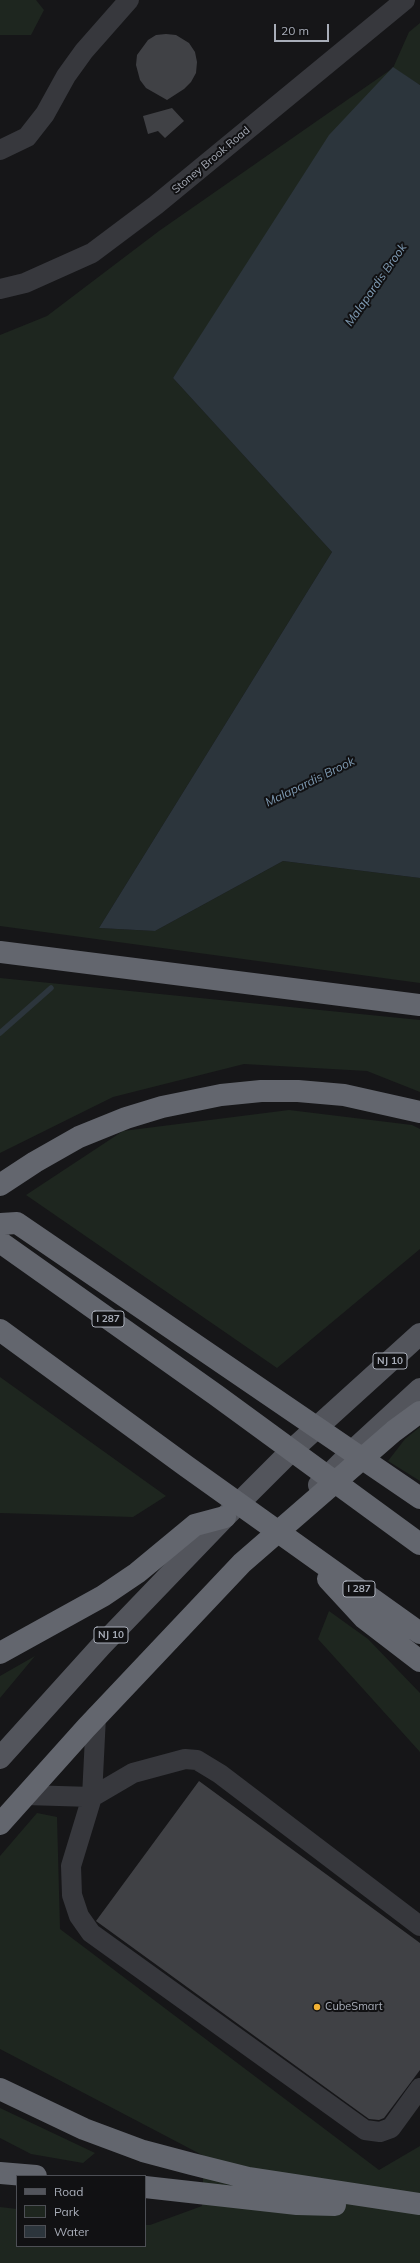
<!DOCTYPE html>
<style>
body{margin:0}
#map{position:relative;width:420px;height:2263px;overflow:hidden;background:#161618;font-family:Mulish,sans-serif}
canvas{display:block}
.legend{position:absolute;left:16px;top:2175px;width:130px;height:72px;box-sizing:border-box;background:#111113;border:1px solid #4d4f55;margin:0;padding:5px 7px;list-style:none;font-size:12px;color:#a8adb8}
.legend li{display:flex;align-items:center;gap:8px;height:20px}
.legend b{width:20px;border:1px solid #4d4f55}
.scale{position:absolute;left:274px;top:24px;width:55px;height:18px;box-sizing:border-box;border:2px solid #a8adb8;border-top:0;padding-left:5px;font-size:12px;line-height:14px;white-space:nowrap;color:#a8adb8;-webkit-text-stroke:3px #111113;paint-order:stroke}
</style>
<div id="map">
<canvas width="420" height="2263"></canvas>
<ul class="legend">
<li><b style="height:5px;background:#53555c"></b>Road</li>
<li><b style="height:11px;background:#1e261f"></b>Park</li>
<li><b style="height:11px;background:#2c353c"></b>Water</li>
</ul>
<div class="scale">20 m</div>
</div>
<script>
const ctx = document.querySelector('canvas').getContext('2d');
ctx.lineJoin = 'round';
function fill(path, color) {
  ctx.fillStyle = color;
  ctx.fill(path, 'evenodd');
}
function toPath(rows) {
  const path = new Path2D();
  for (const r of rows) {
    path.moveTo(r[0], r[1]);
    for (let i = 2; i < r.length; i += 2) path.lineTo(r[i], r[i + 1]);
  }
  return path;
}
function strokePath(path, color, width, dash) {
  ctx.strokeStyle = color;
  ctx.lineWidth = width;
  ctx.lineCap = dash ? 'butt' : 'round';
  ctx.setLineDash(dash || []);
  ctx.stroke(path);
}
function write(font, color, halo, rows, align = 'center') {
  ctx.font = font + ' Mulish,sans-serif';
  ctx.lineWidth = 4;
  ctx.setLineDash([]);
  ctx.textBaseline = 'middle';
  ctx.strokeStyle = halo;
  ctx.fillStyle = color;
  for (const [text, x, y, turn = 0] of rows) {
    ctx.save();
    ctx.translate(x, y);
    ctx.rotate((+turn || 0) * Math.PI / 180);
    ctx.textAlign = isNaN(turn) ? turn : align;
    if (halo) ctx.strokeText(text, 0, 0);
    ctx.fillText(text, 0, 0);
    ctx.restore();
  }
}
fill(toPath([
 [0,0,36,0,44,10,31,35,0,35],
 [420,23,420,85,393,68,173,378,332,552,99,928,155,931,283,861,420,878,420,983,0,926,0,335,47,316,159,231,393,68,409,32],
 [0,978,420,1020,420,1092,367,1071,244,1064,113,1097,0,1153],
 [289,1110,412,1125,420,1129,420,1249,277,1368,26,1195,123,1131],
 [0,1377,166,1496,133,1517,0,1513],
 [420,1427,420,1481,388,1461,405,1439],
 [329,1611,368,1639,420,1693,420,1752,318,1639],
 [35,1656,0,1698,0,1676],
 [37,1813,57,1817,60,1929,379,2170,420,2146,420,2263,0,2263,0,2207,17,2209,17,2246,145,2246,145,2225,150,2225,202,2206,204,2156,0,2049,0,1856],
 [0,2108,95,2153,83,2163,31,2154,0,2138]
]), '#1e261f');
fill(toPath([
 [393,67,420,85,420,878,283,861,155,931,99,928,332,552,173,378,329,135]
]), '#2c353c');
strokePath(toPath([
 [0,1033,51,988]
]), '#2c353c', 5.5);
fill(toPath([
 [166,34,176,35,189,43,195,52,197,62,196,73,191,82,184,89,167,100,146,88,140,80,136,65,137,55,148,40,156,35],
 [172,108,184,121,165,138,158,131,148,134,143,116],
 [199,1781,420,1943,420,2070,384,2118,379,2120,369,2119,96,1921]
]), '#404145');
strokePath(toPath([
 [0,150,27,137,45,114,66,76,84,51,129,0],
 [0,289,25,283,92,253,156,205,405,0],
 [26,1795,92,1797,96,1716],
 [420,1926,220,1774,197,1760,185,1759,133,1773,92,1797,71,1866,72,1895,79,1916,91,1933,365,2130,380,2132,391,2128,420,2088]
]), '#37383d', 20);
strokePath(toPath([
 [319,1485,358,1446,420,1389],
 [0,1758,101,1646,225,1517,293,1449,420,1334]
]), '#53555c', 22);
strokePath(toPath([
 [0,952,420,1005],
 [0,1185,35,1162,79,1137,126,1118,162,1107,221,1095,261,1091,298,1091,344,1095,420,1112],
 [0,1224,17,1223,420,1498],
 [0,1242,216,1395,420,1544],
 [0,1330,186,1466,420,1633],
 [328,1579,364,1618,420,1661],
 [0,1653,103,1596,137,1573,195,1525,225,1517],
 [0,1824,86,1728,242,1563,394,1431,420,1412],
 [0,2089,84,2129,143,2151,192,2164,248,2178,420,2204],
 [0,2173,36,2176],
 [145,2187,297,2204,335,2205]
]), '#63666e', 22);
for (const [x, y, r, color] of [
 [317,2007,4,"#f2b134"]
]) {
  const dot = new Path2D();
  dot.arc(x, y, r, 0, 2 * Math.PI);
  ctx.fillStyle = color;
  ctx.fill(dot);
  strokePath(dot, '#111113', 1.5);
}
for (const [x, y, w] of [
 [108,1319,32],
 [390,1361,34],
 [359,1589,32],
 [111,1635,34]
]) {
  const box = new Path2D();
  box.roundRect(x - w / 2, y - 8, w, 16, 3);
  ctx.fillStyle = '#111113';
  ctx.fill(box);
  strokePath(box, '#a8adb8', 1);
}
write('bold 10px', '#a8adb8', null, [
 ["I 287",108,1319],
 ["NJ 10",390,1361],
 ["I 287",359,1589],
 ["NJ 10",111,1635]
]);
write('11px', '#a8adb8', '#111113', [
 ["Stoney Brook Road",211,160,-40]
]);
write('11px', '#a8adb8', '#111113', [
 ["CubeSmart",325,2007]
], 'left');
write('italic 12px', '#7f9bb3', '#111113', [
 ["Malapardis Brook",376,285,-55],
 ["Malapardis Brook",310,782,-26]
]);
</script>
